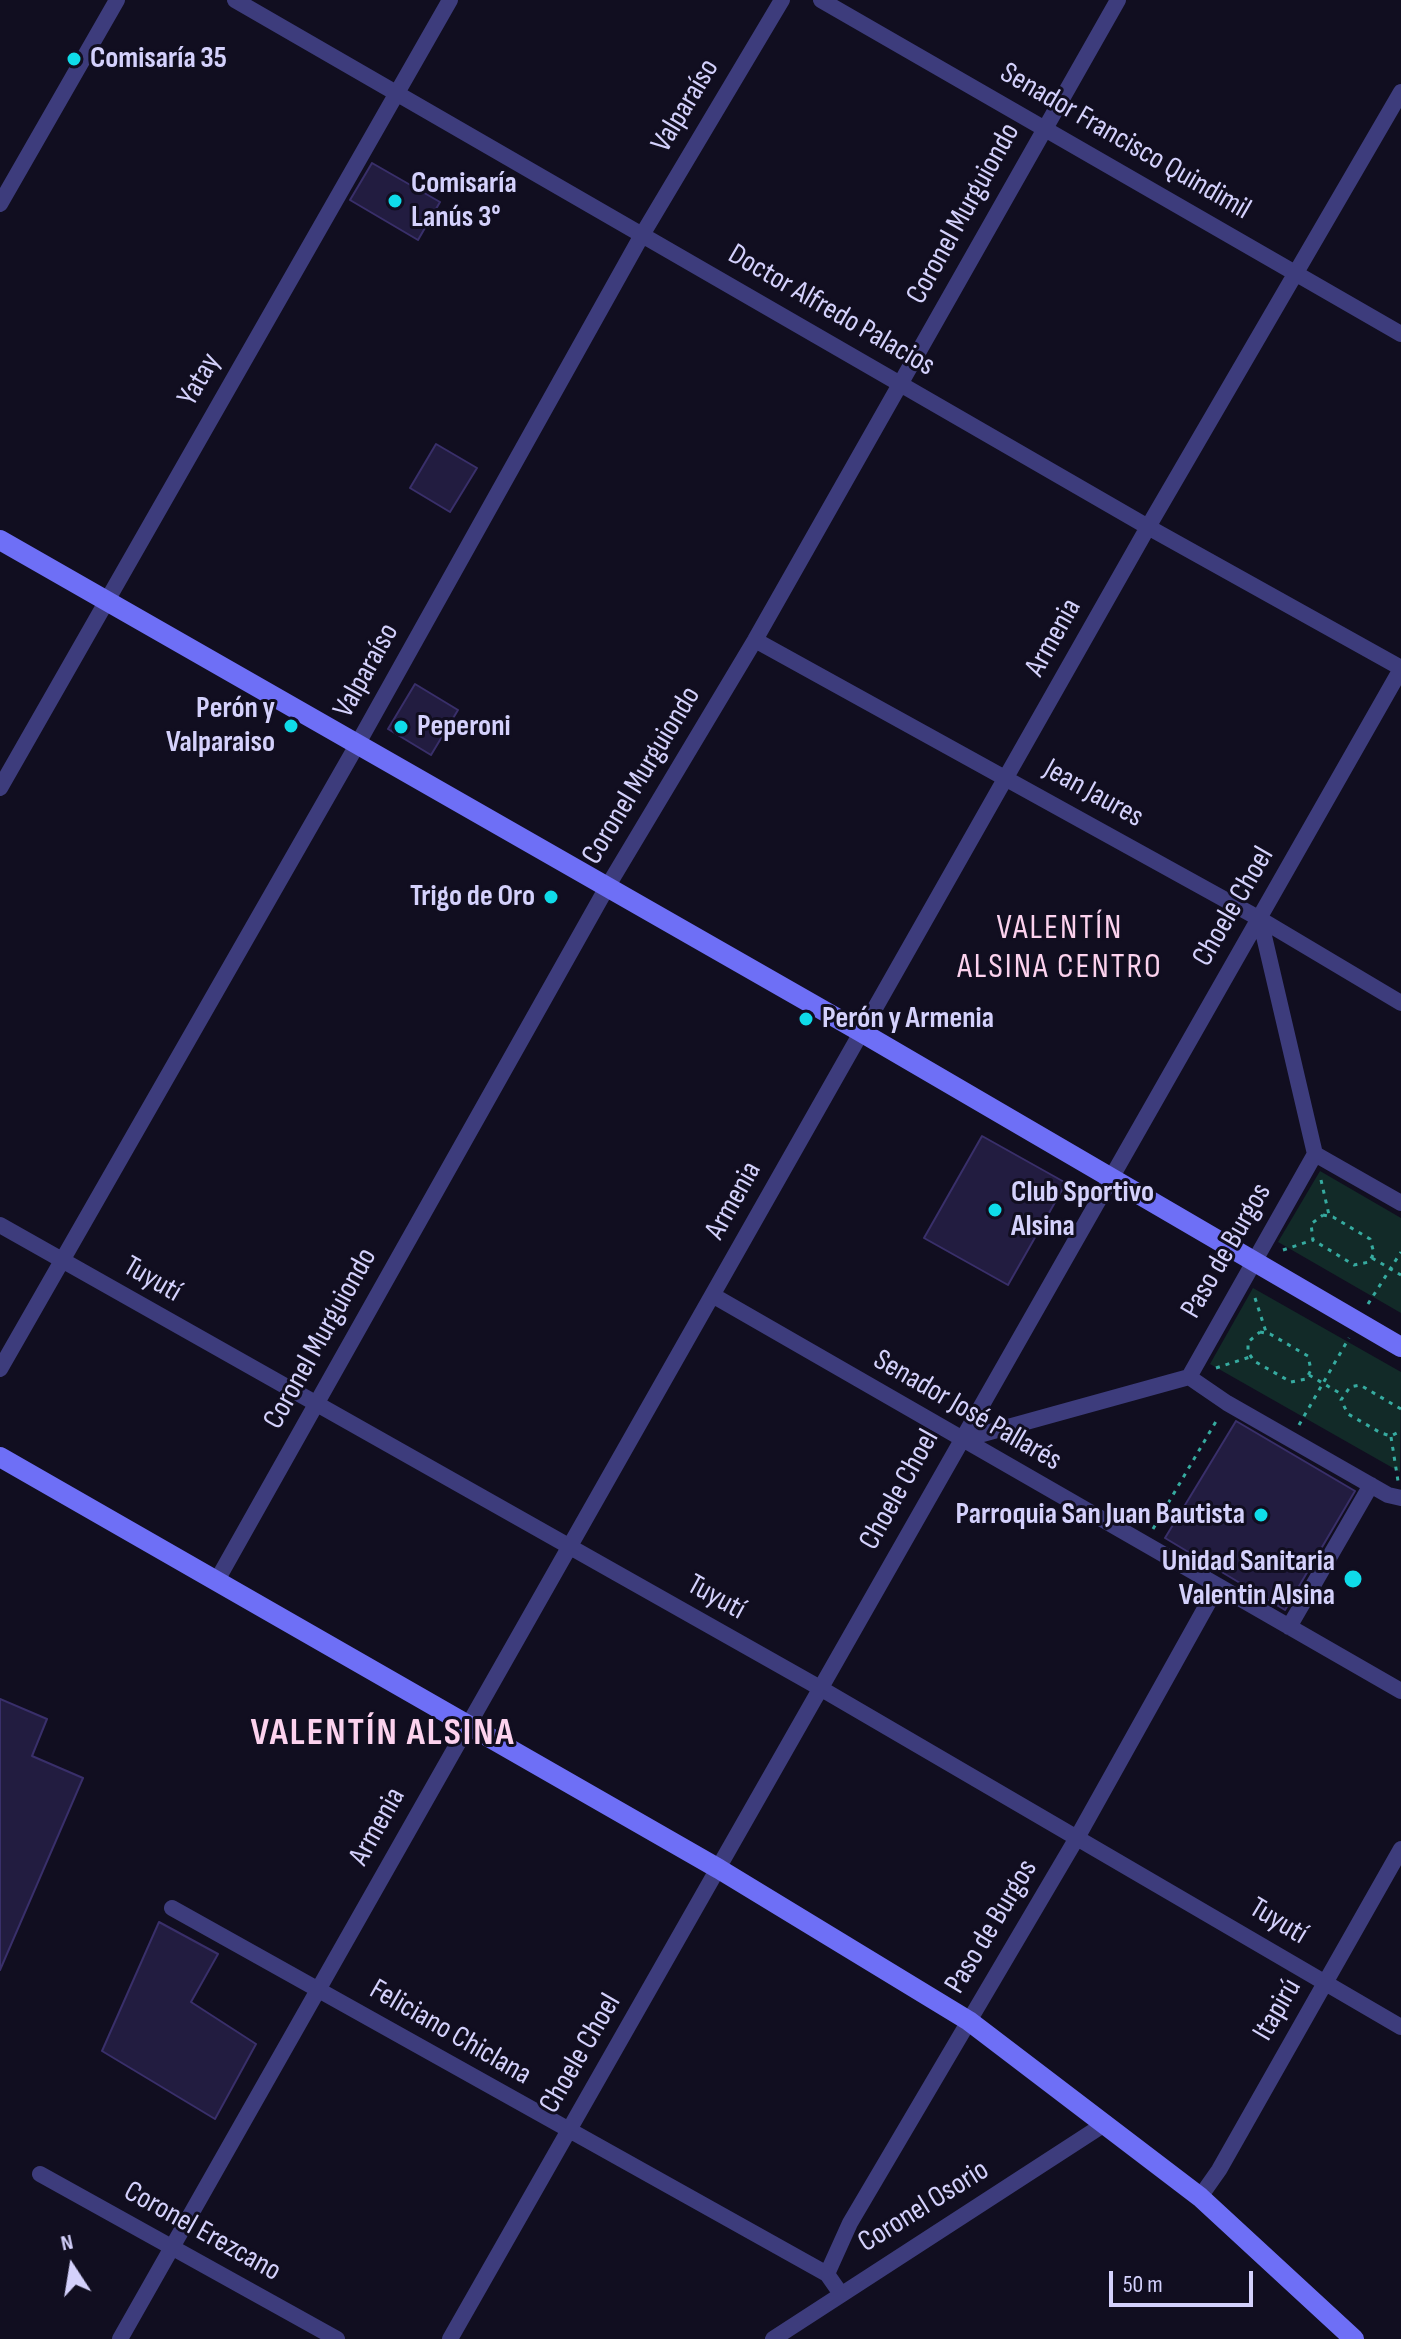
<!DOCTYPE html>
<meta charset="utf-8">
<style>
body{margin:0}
#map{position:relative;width:1401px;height:2339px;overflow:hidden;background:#110e20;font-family:"Sofia Sans Condensed",sans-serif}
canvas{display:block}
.north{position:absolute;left:32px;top:2227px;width:80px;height:80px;-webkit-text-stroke:6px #110e20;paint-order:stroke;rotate:348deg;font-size:22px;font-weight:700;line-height:32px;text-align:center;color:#d4d1fc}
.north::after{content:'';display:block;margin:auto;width:28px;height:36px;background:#d4d1fc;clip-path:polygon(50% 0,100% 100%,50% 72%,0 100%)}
.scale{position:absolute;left:1109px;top:2271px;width:144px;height:36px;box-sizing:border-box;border:4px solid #d4d1fc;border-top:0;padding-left:10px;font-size:24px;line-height:28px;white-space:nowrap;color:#d4d1fc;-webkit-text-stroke:6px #110e20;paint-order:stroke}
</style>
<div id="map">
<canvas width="1401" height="2339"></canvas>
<div class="north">N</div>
<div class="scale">50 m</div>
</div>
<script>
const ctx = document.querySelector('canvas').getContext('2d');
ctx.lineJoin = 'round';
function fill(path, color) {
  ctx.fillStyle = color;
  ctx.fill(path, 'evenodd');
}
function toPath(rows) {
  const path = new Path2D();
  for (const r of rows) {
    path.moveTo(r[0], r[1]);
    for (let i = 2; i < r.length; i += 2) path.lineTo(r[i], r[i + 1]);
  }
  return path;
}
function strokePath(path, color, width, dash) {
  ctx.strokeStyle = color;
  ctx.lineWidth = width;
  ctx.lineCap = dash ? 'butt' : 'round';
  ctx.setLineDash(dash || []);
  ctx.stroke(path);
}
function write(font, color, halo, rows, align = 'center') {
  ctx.font = font + ' "Sofia Sans Condensed",sans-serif';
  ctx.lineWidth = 6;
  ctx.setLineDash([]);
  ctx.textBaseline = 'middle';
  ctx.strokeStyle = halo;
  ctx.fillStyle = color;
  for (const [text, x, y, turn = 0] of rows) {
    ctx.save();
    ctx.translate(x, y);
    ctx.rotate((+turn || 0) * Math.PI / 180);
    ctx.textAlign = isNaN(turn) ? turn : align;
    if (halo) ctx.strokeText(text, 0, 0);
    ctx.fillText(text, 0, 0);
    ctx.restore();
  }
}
fill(toPath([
 [1320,1171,1401,1218,1401,1313,1278,1242],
 [1253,1288,1401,1372,1400,1472,1210,1364]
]), '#122a28');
const building = toPath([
 [372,163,440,202,418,240,350,200,372,163],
 [436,444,477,468,450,512,410,488,436,444],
 [415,684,458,710,431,755,388,729,415,684],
 [982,1136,1066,1183,1008,1285,924,1238,982,1136],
 [1236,1421,1355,1491,1285,1610,1165,1538,1236,1421],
 [0,1699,47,1719,32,1756,83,1778,0,1970,0,1699],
 [159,1922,218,1954,191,2002,256,2044,215,2119,102,2051,159,1922]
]);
fill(building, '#221c40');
strokePath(building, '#392f6a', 2);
strokePath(toPath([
 [1321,1180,1329,1215],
 [1323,1215,1333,1217,1370,1239,1374,1253,1369,1262,1354,1265,1313,1240,1311,1224,1323,1215],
 [1283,1250,1313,1240],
 [1372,1258,1401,1275],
 [1255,1298,1266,1332],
 [1368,1304,1401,1252],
 [1260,1332,1270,1334,1308,1356,1311,1370,1306,1379,1291,1382,1254,1361,1248,1352,1248,1342,1260,1332],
 [1216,1368,1250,1357],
 [1309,1375,1343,1395],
 [1401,1409,1360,1385,1350,1387,1341,1400,1348,1414,1381,1433,1391,1436,1401,1431],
 [1299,1425,1349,1338],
 [1391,1437,1398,1481],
 [1153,1529,1218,1418]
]), '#36aba0', 3, [4, 6]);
strokePath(toPath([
 [235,0,1148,527,1401,668],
 [821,0,1401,334],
 [0,204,117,0],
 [755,640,1260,919,1401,1003],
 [0,788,450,0],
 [1260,919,1315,1154],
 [1315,1154,1401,1203],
 [0,1225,820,1688,1401,2027],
 [714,1296,1401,1691],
 [0,1369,357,745,642,235,782,0],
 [1189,1377,1315,1154],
 [1189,1377,1227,1403,1388,1495,1401,1498],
 [961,1440,1189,1377],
 [216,1582,606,889,755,640,1118,0],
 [1289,1627,1371,1485],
 [172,1908,827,2274,841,2294],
 [40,2174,337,2339],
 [1200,2197,1219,2170,1401,1849],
 [827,2274,850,2223,1078,1836,1217,1587],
 [120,2339,1148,527,1401,92],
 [450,2339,1401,669],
 [773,2339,1106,2123]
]), '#3d3c7c', 16);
strokePath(toPath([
 [0,540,861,1032,1401,1347],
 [0,1457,719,1869,969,2021,1200,2197,1354,2339]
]), '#6e6ff6', 20);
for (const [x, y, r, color] of [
 [74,59,8,"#0fdbe9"],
 [395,201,8,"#0fdbe9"],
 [291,726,8,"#0fdbe9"],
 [401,727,8,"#0fdbe9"],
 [551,897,8,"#0fdbe9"],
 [806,1019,8,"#0fdbe9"],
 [995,1210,8,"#0fdbe9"],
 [1261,1515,8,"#0fdbe9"],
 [1353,1579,10,"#0fdbe9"]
]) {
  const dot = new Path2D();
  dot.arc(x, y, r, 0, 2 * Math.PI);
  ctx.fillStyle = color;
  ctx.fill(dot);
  strokePath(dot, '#110e20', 3);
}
write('bold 30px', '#d4d1fc', '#110e20', [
 ["Comisaría 35",90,59],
 ["Comisaría",411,184],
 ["Lanús 3°",411,218],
 ["Perón y",275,709,"right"],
 ["Valparaiso",275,743,"right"],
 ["Peperoni",417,727],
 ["Trigo de Oro",535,897,"right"],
 ["Perón y Armenia",822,1019],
 ["Club Sportivo",1011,1193],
 ["Alsina",1011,1227],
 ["Parroquia San Juan Bautista",1245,1515,"right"],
 ["Unidad Sanitaria",1335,1562,"right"],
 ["Valentin Alsina",1335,1596,"right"]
], 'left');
write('30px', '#d4d1fc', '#110e20', [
 ["Valparaíso",686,106,-59],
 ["Senador Francisco Quindimil",1125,142,30],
 ["Coronel Murguiondo",964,214,-61],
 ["Doctor Alfredo Palacios",831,311,30],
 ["Yatay",200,380,-60],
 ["Armenia",1054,638,-61],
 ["Valparaíso",367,671,-61],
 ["Coronel Murguiondo",642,776,-59],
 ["Jean Jaures",1093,794,29],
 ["Choele Choel",1234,907,-60],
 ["Armenia",734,1201,-61],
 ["Paso de Burgos",1227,1251,-60],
 ["Tuyutí",152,1280,30],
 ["Coronel Murguiondo",321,1339,-61],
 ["Senador José Pallarés",967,1411,30],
 ["Choele Choel",900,1490,-61],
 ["Tuyutí",716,1598,29],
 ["Armenia",378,1827,-61],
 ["Tuyutí",1278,1922,31],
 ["Paso de Burgos",992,1927,-59],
 ["Itapirú",1278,2010,-60],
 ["Feliciano Chiclana",450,2033,30],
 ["Choele Choel",581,2054,-60],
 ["Coronel Osorio",924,2207,-32],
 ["Coronel Erezcano",202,2232,29]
]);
ctx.letterSpacing = '2px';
write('34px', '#fcd2ee', '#110e20', [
 ["VALENTÍN",1060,929],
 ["ALSINA CENTRO",1060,968]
]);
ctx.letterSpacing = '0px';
ctx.letterSpacing = '2px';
write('bold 38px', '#fcd2ee', '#110e20', [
 ["VALENTÍN ALSINA",383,1734]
]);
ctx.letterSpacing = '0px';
</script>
